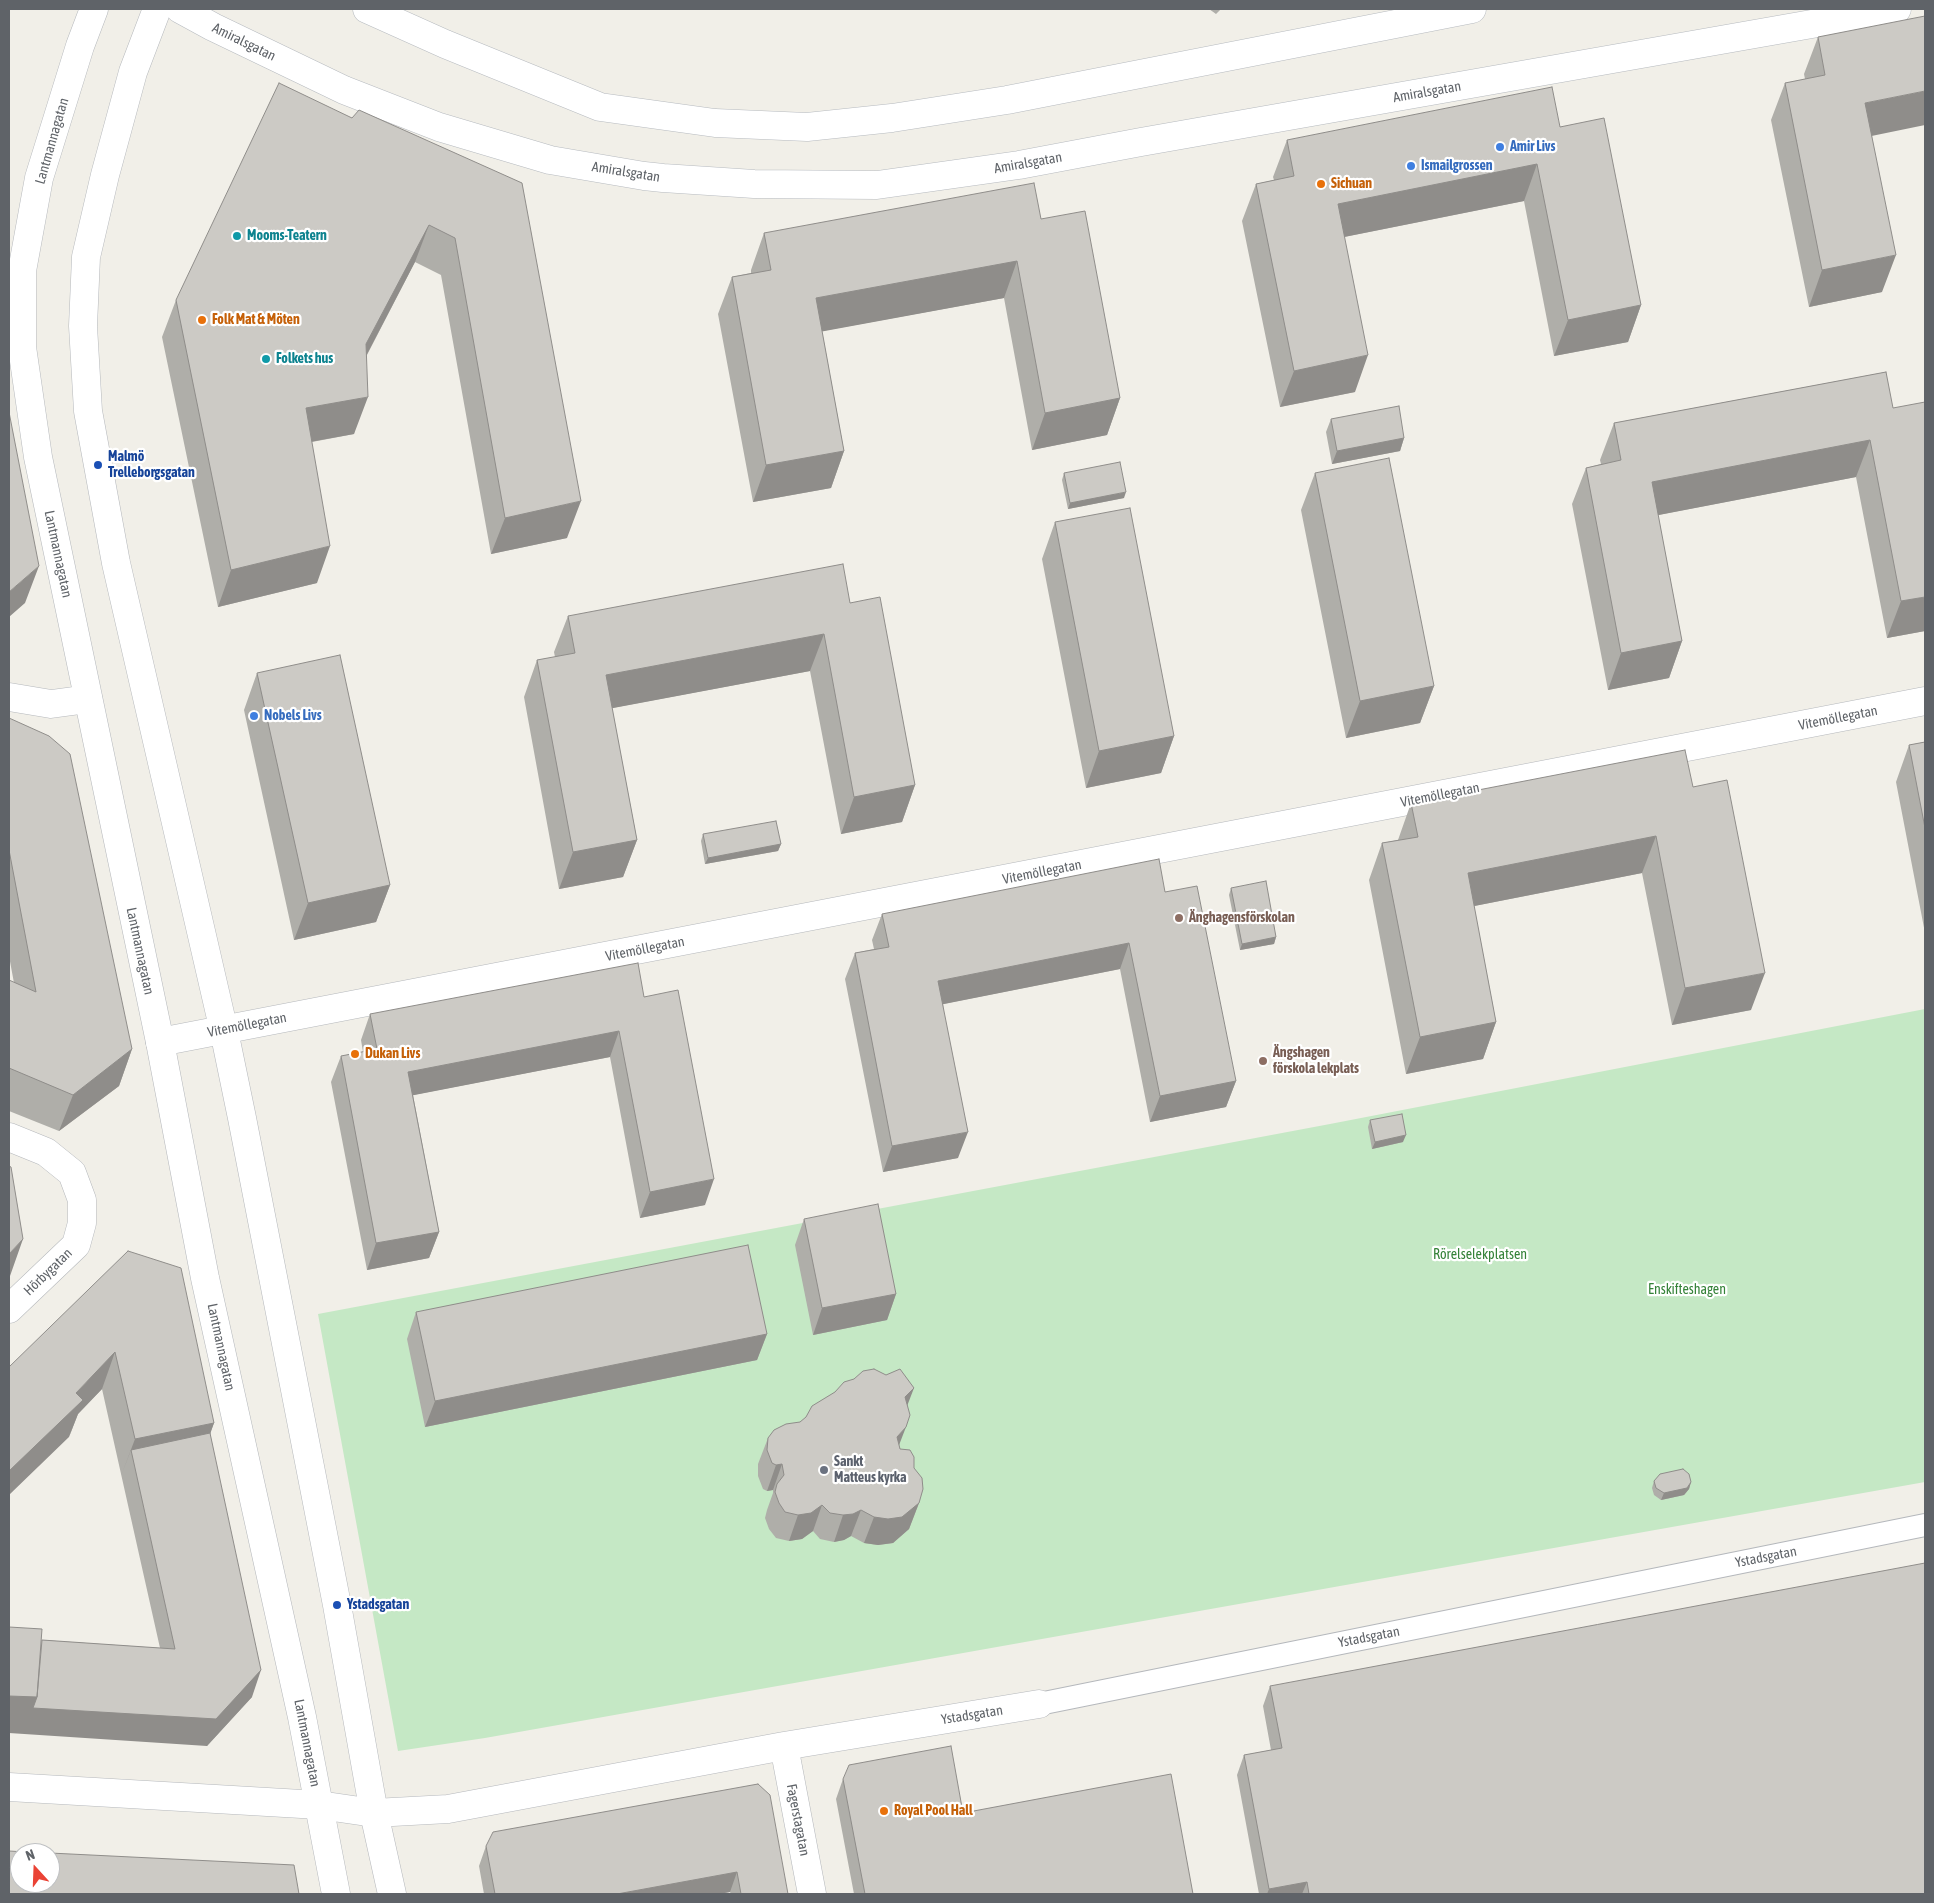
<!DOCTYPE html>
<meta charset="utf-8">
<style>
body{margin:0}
#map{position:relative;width:1934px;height:1903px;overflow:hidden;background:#f1efe8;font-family:"Asap Condensed",sans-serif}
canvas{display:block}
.frame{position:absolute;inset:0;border:10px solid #5f6368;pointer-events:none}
.north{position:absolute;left:10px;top:1843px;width:50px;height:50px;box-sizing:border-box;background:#fff;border:1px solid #bfc1c3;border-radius:50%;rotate:340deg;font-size:14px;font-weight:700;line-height:20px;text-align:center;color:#5f6368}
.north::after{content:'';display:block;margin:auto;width:18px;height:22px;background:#ea4335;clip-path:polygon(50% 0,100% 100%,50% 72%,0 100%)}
</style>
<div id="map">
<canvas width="1934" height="1903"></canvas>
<div class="frame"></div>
<div class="north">N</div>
</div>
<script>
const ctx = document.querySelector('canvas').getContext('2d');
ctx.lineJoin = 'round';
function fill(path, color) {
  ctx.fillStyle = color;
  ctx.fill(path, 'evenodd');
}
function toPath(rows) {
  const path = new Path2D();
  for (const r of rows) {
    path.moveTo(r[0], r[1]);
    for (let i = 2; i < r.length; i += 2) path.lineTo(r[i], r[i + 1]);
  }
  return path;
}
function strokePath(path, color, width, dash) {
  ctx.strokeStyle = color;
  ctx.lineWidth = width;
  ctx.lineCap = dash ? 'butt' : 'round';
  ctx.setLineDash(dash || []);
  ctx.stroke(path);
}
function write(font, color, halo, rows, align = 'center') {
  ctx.font = font + ' "Asap Condensed",sans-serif';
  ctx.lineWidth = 4.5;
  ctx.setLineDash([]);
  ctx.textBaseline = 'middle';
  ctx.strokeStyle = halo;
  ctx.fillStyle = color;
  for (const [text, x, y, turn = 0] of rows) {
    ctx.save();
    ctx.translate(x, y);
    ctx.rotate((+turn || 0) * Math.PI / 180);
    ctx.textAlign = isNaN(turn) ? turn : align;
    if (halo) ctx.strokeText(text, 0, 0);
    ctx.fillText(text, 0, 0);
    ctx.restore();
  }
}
fill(toPath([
 [1925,1009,1925,1482,485,1738,398,1751,318,1314,1330,1124]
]), '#c5e8c5');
const service = toPath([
 [1039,1704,1925,1525]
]);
const minor = toPath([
 [9,697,51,704,88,699],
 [160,1042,1925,701],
 [9,1137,46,1152,72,1173,82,1200,82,1223,76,1245,9,1309],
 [784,1746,812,1894],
 [9,1787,319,1805,374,1813,448,1809,784,1746,1039,1704]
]);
const tertiary = toPath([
 [94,9,80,46,39,178,22,271,22,347,38,457,160,1042,205,1278,302,1717,336,1894],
 [157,9,133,72,105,175,86,257,83,326,88,411,116,563,224,1031,242,1118,337,1605,374,1813,392,1894]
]);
const secondary = toPath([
 [180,9,213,27,344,90,439,127,550,160,644,176,663,178,754,184,877,185,1019,165,1141,142,1897,9],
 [367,9,445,44,600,107,715,123,807,127,892,118,1007,100,1472,9]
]);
strokePath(service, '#b5b8bc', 24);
strokePath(minor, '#b5b8bc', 29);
strokePath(tertiary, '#b5b8bc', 29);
strokePath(secondary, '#b6babf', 29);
strokePath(service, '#fff', 22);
strokePath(minor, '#fff', 28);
strokePath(tertiary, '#fff', 28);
strokePath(secondary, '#fff', 28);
fill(toPath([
 [1209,9,1221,9,1216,14],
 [1818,37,1872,136,1882,292,1809,307,1771,120,1785,83,1805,79,1804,74],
 [352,118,522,183,567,538,491,554,441,275,415,262,367,355,354,434,312,442,317,583,218,607,162,337,176,300],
 [1560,127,1641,305,1628,342,1554,356,1524,201,1344,237,1355,392,1280,407,1242,221,1256,184,1274,180,1273,177,1287,140],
 [1041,219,1120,398,1107,435,1032,450,1004,298,822,331,844,451,831,488,753,502,718,314,732,277,751,273,751,270,764,233],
 [1886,372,1925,631,1887,638,1856,477,1658,515,1682,641,1669,678,1608,690,1572,504,1586,468,1601,464,1600,460,1614,423],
 [1331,419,1404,438,1400,451,1332,464,1326,432],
 [1064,473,1124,498,1068,509,1062,480],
 [1315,473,1434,686,1420,723,1346,738,1301,510],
 [1055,522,1174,736,1161,773,1086,788,1042,559],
 [850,603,915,785,902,822,841,834,810,671,612,708,637,840,623,877,559,889,524,697,537,660,555,657,554,652,568,616],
 [257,673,390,885,376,922,294,940,244,710],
 [9,718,132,1049,119,1086,59,1131,9,1111,9,980,14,983,9,956],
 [1925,739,1925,933,1896,782,1909,745,1925,742],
 [1693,787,1751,1010,1672,1025,1642,873,1474,906,1496,1022,1483,1059,1406,1074,1369,880,1382,843,1398,840,1411,803],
 [703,834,781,844,778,851,705,864,701,841],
 [1231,888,1276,937,1274,944,1240,950,1229,895],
 [1165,892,1236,1081,1226,1107,1150,1122,1120,969,943,1004,958,1158,883,1172,845,979,855,953,874,949,872,940,882,914],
 [644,997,705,1205,640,1218,610,1057,413,1095,439,1232,429,1258,367,1270,331,1082,341,1056,363,1052,361,1040,370,1014],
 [1370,1120,1403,1142,1372,1149,1368,1127],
 [804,1219,896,1294,887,1320,813,1335,795,1245],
 [128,1251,214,1423,210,1433,252,1697,207,1746,42,1640,160,1648,102,1389,78,1414,69,1437],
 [416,1312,767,1334,757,1360,425,1427,407,1339],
 [908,1405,899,1445,900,1449,914,1468,919,1503,909,1529,893,1543,878,1545,864,1543,851,1536,844,1540,834,1542,820,1539,813,1531,802,1539,789,1541,776,1538,769,1529,765,1518,767,1510,773,1493,773,1490,767,1491,763,1489,758,1476,758,1464,768,1438,800,1422],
 [1654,1481,1691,1482,1689,1489,1684,1495,1661,1500,1654,1495,1652,1488],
 [1270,1686,1925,1894,1259,1894,1237,1775,1244,1755,1271,1750,1263,1706],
 [843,1779,963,1813,1193,1894,854,1894,836,1799],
 [758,1784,788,1894,731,1894,730,1892,719,1894,484,1894,479,1866,486,1846]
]), '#afaea9');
fill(toPath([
 [1925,91,1925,125,1852,140,1865,103],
 [1537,164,1524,201,1324,241,1338,204],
 [429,225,415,262,353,381,366,344],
 [1896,255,1882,292,1809,307,1822,270],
 [1017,261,1004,298,803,335,816,298],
 [1641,305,1628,342,1554,356,1568,320],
 [1368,355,1355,392,1280,407,1294,371],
 [368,397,354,434,293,445,306,408],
 [1120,398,1107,435,1032,450,1045,413],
 [1404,438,1400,451,1332,464,1337,451],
 [1870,440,1856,477,1638,519,1652,482],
 [844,451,831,488,753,502,766,465],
 [1126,492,1124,498,1068,509,1070,503],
 [581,501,567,538,491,554,505,518],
 [330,546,317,583,218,607,231,570],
 [39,566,25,603,9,617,9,592],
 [1925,597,1925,631,1887,638,1901,601],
 [824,634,810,671,592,712,606,675],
 [1682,641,1669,678,1608,690,1621,653],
 [1434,686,1420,723,1346,738,1360,701],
 [1174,736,1161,773,1086,788,1099,751],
 [915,785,902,822,841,834,854,797],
 [1656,836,1642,873,1454,910,1468,873],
 [637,840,623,877,559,889,573,852],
 [781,844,778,851,705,864,708,858],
 [390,885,376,922,294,940,308,903],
 [1276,937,1274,944,1240,950,1242,944],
 [1129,943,1120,969,929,1007,938,981],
 [1765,973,1751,1010,1672,1025,1685,988],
 [1496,1022,1483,1059,1406,1074,1420,1037],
 [619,1031,610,1057,399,1098,408,1072],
 [132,1049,119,1086,59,1131,73,1095],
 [1236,1081,1226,1107,1150,1122,1160,1096],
 [968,1132,958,1158,883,1172,892,1146],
 [1406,1135,1403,1142,1372,1149,1375,1142],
 [714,1179,705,1205,640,1218,650,1192],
 [439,1232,429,1258,367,1270,376,1243],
 [23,1239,10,1276,9,1277,9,1254],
 [896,1294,887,1320,813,1335,822,1308],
 [767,1334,757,1360,425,1427,435,1401],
 [115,1352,102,1389,78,1414,69,1437,9,1495,9,1471,76,1393],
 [914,1388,904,1414,905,1397],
 [214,1423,201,1460,131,1450,121,1476,135,1439],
 [906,1427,896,1453,897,1437],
 [782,1464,773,1490,767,1491,776,1465],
 [1691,1482,1689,1489,1684,1495,1661,1500,1664,1493],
 [919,1503,909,1529,893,1543,878,1545,864,1543,874,1517],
 [822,1505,813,1531,802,1539,789,1541,798,1515],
 [861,1510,851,1536,844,1540,834,1542,843,1515],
 [261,1670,252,1697,207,1746,9,1733,9,1696],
 [737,1872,730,1892,719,1894,617,1894],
 [1307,1882,1302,1894,1267,1894,1269,1889]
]), '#8f8d8a');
const building = toPath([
 [1925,16,1925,91,1865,103,1896,255,1822,270,1785,83,1825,75,1818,37,1925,16],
 [279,83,352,118,359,110,522,183,581,501,505,518,455,238,429,225,366,344,368,397,306,408,330,546,231,570,176,300,279,83],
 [1552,87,1560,127,1604,118,1641,305,1568,320,1537,164,1338,204,1368,355,1294,371,1256,184,1294,176,1287,140,1552,87],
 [1034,183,1041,219,1085,211,1120,398,1045,413,1017,261,816,298,844,451,766,465,732,277,771,270,764,233,1034,183],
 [1886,372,1893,408,1925,402,1925,597,1901,601,1870,440,1652,482,1682,641,1621,653,1586,468,1621,460,1614,423,1886,372],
 [1399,406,1404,438,1337,451,1331,419,1399,406],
 [9,412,39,566,9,592,9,412],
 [1389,458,1434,686,1360,701,1315,473,1389,458],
 [1120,462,1126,492,1070,503,1064,473,1120,462],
 [1130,508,1174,736,1099,751,1055,522,1130,508],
 [843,564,850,603,880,597,915,785,854,797,824,634,606,675,637,840,573,852,537,660,575,653,568,616,843,564],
 [340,655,390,885,308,903,257,673,340,655],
 [9,718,49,736,70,754,132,1049,73,1095,9,1068,9,980,36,992,9,850,9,718],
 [1925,742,1925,828,1909,745,1925,742],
 [1685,750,1693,787,1727,780,1765,973,1685,988,1656,836,1468,873,1496,1022,1420,1037,1382,843,1418,837,1411,803,1685,750],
 [776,821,781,844,708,858,703,834,776,821],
 [1159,859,1165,892,1197,886,1236,1081,1160,1096,1129,943,938,981,968,1132,892,1146,855,953,889,947,882,914,1159,859],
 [1266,881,1276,937,1242,944,1231,888,1266,881],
 [638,963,644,997,678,990,714,1179,650,1192,619,1031,408,1072,439,1232,376,1243,341,1056,377,1049,370,1014,638,963],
 [1402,1114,1406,1135,1375,1142,1370,1120,1402,1114],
 [9,1166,11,1167,23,1239,9,1254,9,1166],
 [878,1204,896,1294,822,1308,804,1219,878,1204],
 [748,1245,767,1334,435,1401,416,1312,748,1245],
 [128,1251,181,1268,214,1423,135,1439,115,1352,76,1393,83,1400,9,1471,9,1367,128,1251],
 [874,1369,886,1375,900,1369,914,1388,905,1397,910,1415,906,1427,897,1437,900,1449,910,1450,914,1457,914,1468,922,1478,923,1489,919,1503,902,1517,888,1519,874,1517,861,1510,853,1514,843,1515,830,1513,822,1505,811,1513,798,1515,785,1512,779,1503,775,1492,777,1484,784,1475,782,1464,776,1465,772,1463,767,1450,768,1438,774,1430,786,1424,800,1422,806,1417,812,1406,835,1392,844,1382,854,1379,863,1371,874,1369],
 [210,1433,261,1670,216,1719,33,1708,37,1697,42,1640,175,1649,131,1450,210,1433],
 [1683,1469,1689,1474,1691,1482,1687,1488,1664,1493,1656,1488,1654,1481,1660,1474,1683,1469],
 [1925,1563,1925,1894,1309,1894,1307,1882,1269,1889,1244,1755,1282,1748,1270,1686,1925,1563],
 [9,1627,42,1629,37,1697,9,1696,9,1627],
 [951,1746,963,1813,1171,1774,1193,1894,865,1894,843,1779,849,1765,951,1746],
 [758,1784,770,1795,788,1894,741,1894,737,1872,617,1894,495,1894,486,1846,493,1832,758,1784],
 [9,1851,43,1853,20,1853,20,1883,50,1883,50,1853,294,1865,299,1894,9,1894,9,1851]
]);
fill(building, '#cccac5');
strokePath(building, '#8f8d8a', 1);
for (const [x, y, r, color] of [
 [1500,147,5,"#3f7fe0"],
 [1411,166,5,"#3f7fe0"],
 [1321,184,5,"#e8710a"],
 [237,236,5,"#0f9aa8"],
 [202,320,5,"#e8710a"],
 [266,359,5,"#0f9aa8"],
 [98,465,5,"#1a4fb4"],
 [254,716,5,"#3f7fe0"],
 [1179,918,5,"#8d6e63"],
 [355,1054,5,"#e8710a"],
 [1263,1061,5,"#8d6e63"],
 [824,1470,5,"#6b7280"],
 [337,1605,5,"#1a4fb4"],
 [884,1811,5,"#e8710a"]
]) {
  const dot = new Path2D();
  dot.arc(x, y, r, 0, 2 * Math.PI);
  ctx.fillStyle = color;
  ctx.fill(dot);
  strokePath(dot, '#fff', 2);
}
write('14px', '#5f6368', '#fff', [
 ["Amiralsgatan",244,42,26],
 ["Amiralsgatan",1427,92,-10],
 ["Lantmannagatan",52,141,-74],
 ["Amiralsgatan",1028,163,-10],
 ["Amiralsgatan",626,172,9],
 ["Lantmannagatan",58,554,78],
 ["Vitemöllegatan",1838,718,-11],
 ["Vitemöllegatan",1440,795,-11],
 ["Vitemöllegatan",1042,872,-11],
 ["Vitemöllegatan",645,949,-11],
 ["Lantmannagatan",140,951,78],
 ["Vitemöllegatan",247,1025,-11],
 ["Hörbygatan",48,1272,-44],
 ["Lantmannagatan",221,1347,78],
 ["Ystadsgatan",1766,1557,-11],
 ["Ystadsgatan",1369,1637,-11],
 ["Ystadsgatan",972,1715,-9],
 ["Lantmannagatan",307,1743,79],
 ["Fagerstagatan",798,1820,79]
]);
write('bold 14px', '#366cbe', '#fff', [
 ["Amir Livs",1510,147],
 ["Ismailgrossen",1421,166],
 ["Nobels Livs",264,716]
], 'left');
write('bold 14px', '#c56008', '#fff', [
 ["Sichuan",1331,184],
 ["Folk Mat & Möten",212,320],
 ["Dukan Livs",365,1054],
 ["Royal Pool Hall",894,1811]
], 'left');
write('bold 14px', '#0d838f', '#fff', [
 ["Mooms-Teatern",247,236],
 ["Folkets hus",276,359]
], 'left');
write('bold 14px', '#164399', '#fff', [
 ["Malmö",108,457],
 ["Trelleborgsgatan",108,473],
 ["Ystadsgatan",347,1605]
], 'left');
write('bold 14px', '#785e54', '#fff', [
 ["Änghagensförskolan",1189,918],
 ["Ängshagen",1273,1053],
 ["förskola lekplats",1273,1069]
], 'left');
write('14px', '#348238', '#fff', [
 ["Rörelselekplatsen",1480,1255],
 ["Enskifteshagen",1687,1290]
]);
write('bold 14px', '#5b616d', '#fff', [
 ["Sankt",834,1462],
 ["Matteus kyrka",834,1478]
], 'left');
</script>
